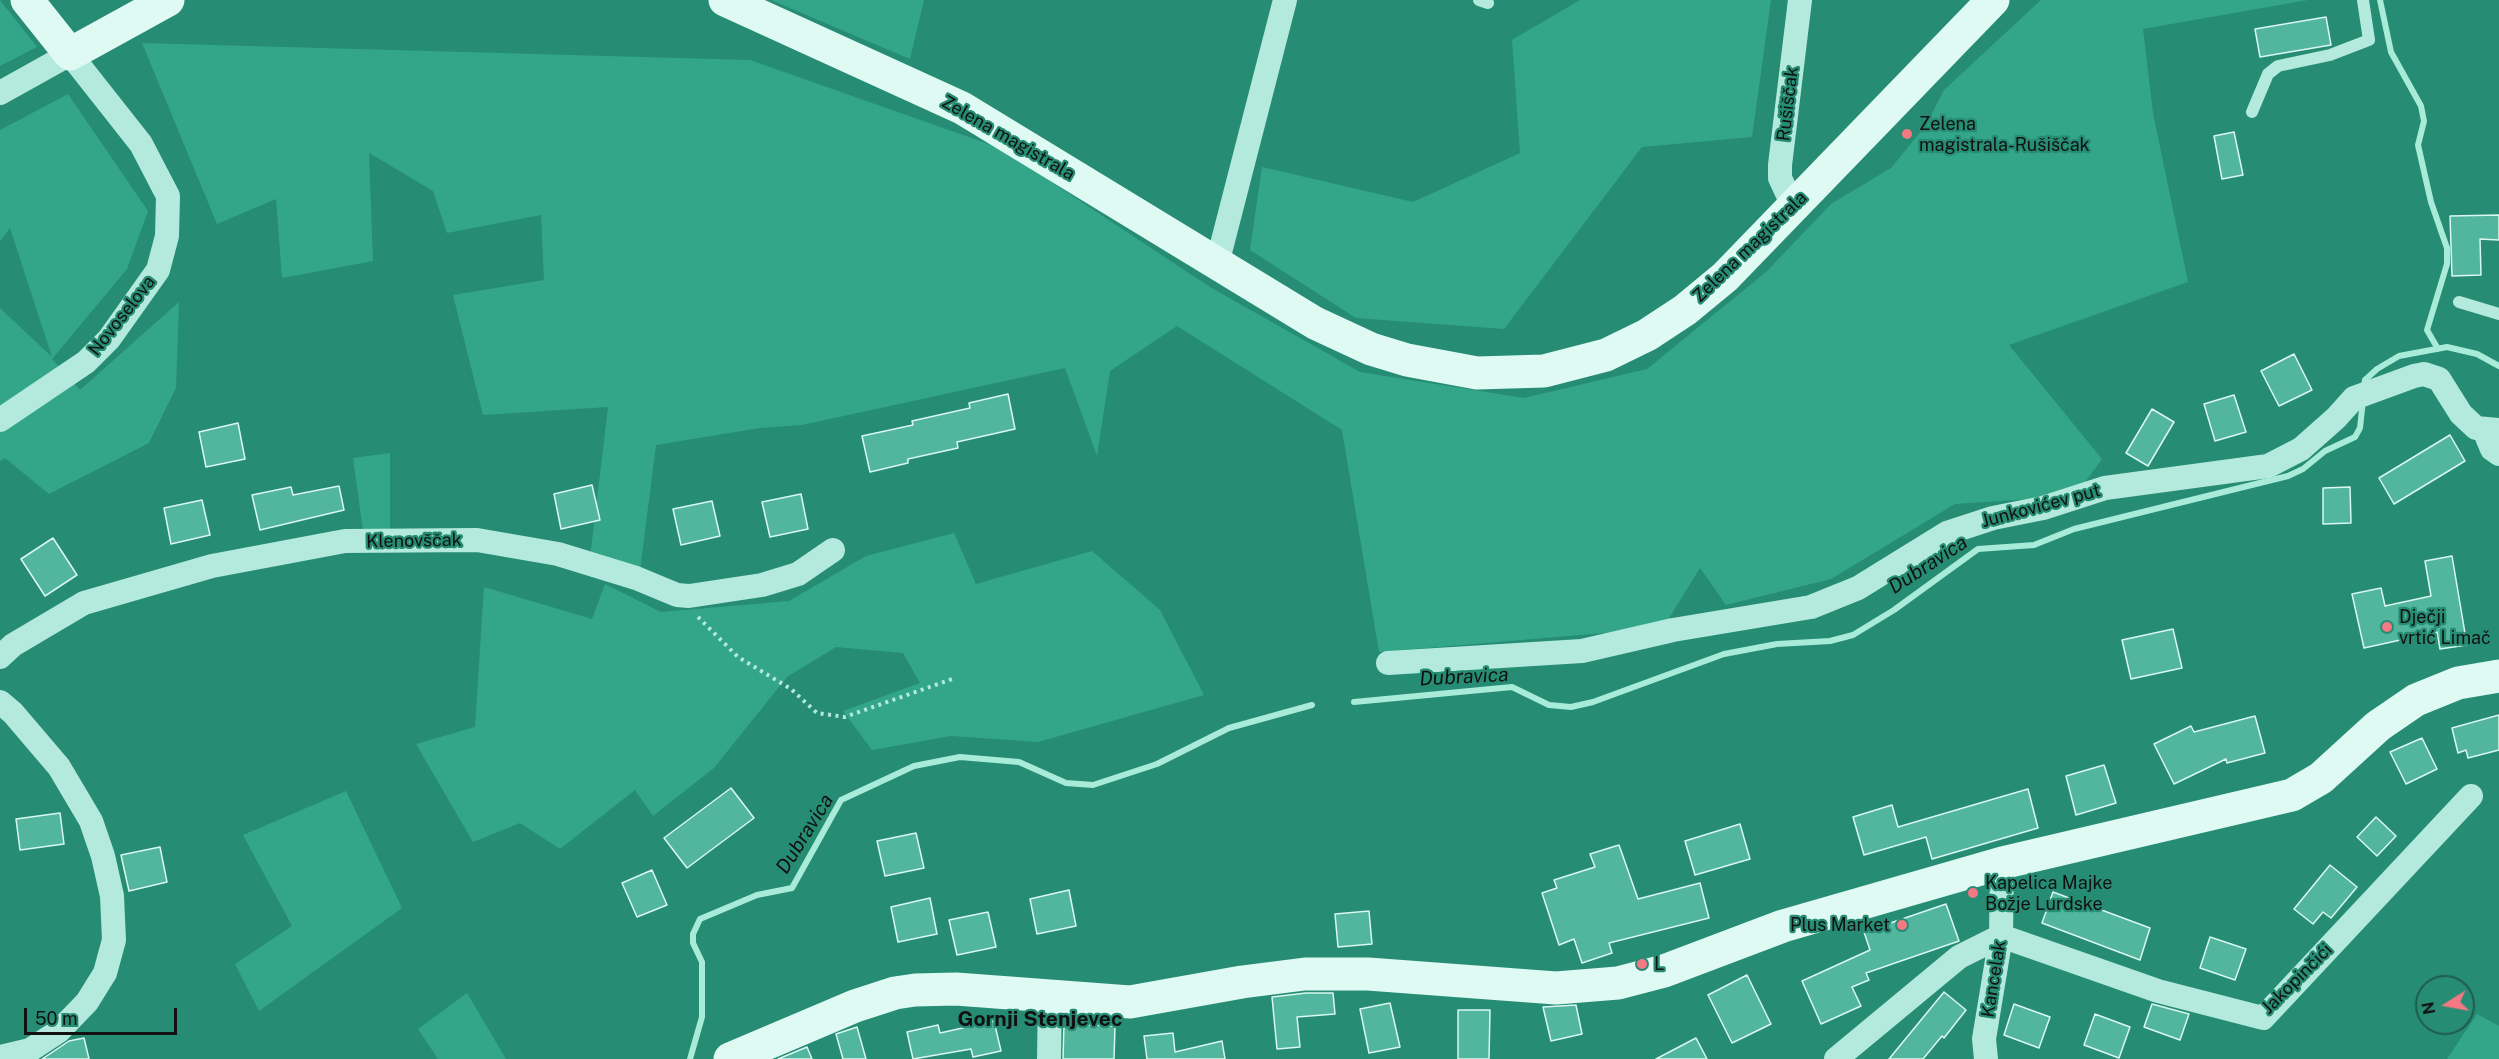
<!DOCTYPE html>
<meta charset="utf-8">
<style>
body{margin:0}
#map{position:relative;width:2499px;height:1059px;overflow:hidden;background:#268c74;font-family:"Public Sans",sans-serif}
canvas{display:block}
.north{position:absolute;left:2415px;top:975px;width:60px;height:60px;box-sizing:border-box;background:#268c74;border:2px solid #1e5b4c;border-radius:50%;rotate:259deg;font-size:16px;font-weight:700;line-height:24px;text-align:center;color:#111}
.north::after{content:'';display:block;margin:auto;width:21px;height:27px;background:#f47984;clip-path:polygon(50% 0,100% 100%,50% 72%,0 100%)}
.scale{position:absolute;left:24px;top:1008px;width:153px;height:27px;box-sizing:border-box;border:3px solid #111;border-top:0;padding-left:8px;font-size:18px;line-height:21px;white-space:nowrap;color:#111;-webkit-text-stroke:4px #268c74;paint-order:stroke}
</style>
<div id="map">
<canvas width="2499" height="1059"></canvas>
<div class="north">N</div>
<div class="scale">50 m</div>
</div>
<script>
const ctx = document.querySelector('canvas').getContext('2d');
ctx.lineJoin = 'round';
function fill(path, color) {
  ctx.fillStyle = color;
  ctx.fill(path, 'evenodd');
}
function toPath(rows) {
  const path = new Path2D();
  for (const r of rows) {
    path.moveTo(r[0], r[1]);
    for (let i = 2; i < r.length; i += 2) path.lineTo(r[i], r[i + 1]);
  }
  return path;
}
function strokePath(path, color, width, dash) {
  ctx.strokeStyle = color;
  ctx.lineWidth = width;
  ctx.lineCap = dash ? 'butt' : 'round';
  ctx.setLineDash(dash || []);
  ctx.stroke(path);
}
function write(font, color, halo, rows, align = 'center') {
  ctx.font = font + ' "Public Sans",sans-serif';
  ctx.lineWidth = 4.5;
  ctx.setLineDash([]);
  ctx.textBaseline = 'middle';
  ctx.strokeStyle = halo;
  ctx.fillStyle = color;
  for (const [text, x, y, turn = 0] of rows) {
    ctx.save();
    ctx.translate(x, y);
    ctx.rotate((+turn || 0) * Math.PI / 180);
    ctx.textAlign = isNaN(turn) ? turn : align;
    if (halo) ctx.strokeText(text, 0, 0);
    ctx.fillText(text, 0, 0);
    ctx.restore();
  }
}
fill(toPath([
 [0,0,37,47,0,66],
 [771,0,924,0,910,59],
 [1580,0,1771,0,1752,137,1642,147,1504,329,1356,318,1250,250,1262,167,1413,202,1520,153,1512,40],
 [2041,0,2308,0,2143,29,2153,113,2188,282,2009,345,2102,459,2075,496,1955,504,1831,579,1726,605,1700,568,1663,628,1379,652,1342,430,1177,326,1110,371,1097,456,1065,368,802,425,760,428,656,445,640,571,590,558,608,407,483,415,453,295,544,280,541,215,447,233,433,191,369,153,373,261,282,278,276,199,217,224,142,43,750,60,1000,148,1210,287,1360,372,1524,398,1647,369,1766,272,1831,204,1891,168,1926,125,1944,90],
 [68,94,148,211,127,269,52,359,80,390,179,302,176,388,149,443,49,494,5,458,0,461,0,308,52,357,10,228,0,241,0,130],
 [390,453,390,532,363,531,353,458],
 [954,533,976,584,1092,551,1160,610,1204,695,1038,742,951,736,872,750,843,711,920,683,903,653,836,647,787,677,714,768,653,816,635,790,560,849,520,823,473,842,416,744,475,727,484,587,592,619,605,584,661,612,789,601,866,556],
 [346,791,402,908,259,1011,235,964,292,926,243,835],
 [467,993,506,1059,438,1059,418,1029],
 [2477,1014,2499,1026,2499,1059,2447,1059]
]), '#33a689');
strokePath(toPath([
 [2380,0,2391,52,2421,106,2424,121,2418,145,2431,202,2447,248,2447,264,2427,330,2438,349],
 [2364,387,2365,380,2377,369,2399,356,2447,347,2477,354,2499,366],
 [1354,702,1512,687,1549,705,1571,707,1593,702,1724,654,1777,644,1830,641,1853,635,1894,610,1978,549,2034,545,2074,529,2288,476,2303,469,2325,451,2355,437,2360,428,2363,400],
 [690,1059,702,1017,702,962,693,943,693,934,700,919,757,895,792,888,841,800,914,766,960,757,1019,762,1066,783,1093,785,1157,764,1229,728,1312,705]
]), '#a9ebd9', 6);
const building = toPath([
 [2326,17,2331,45,2260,57,2255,29,2326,17],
 [2234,132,2243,175,2222,179,2214,136,2234,132],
 [2499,215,2499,240,2480,239,2481,275,2452,276,2450,216,2499,215],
 [2294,354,2312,390,2279,406,2261,371,2294,354],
 [1008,394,1015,429,957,442,958,448,908,459,908,463,870,472,862,436,913,425,912,421,970,408,969,403,1008,394],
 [2234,395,2246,432,2215,441,2204,404,2234,395],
 [2152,409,2174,422,2148,466,2126,453,2152,409],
 [238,423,245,459,206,467,199,432,238,423],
 [2450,435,2465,461,2394,504,2379,478,2450,435],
 [592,485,600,520,561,529,554,494,592,485],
 [339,486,344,510,260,530,252,495,291,487,293,495,339,486],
 [2350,487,2351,523,2323,524,2323,488,2350,487],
 [801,494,808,529,770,537,762,502,801,494],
 [202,500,210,535,171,544,164,508,202,500],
 [712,501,720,536,681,545,673,509,712,501],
 [53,538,77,575,45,596,21,559,53,538],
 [2452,556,2467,645,2440,649,2437,632,2364,648,2352,594,2381,588,2385,606,2431,596,2425,561,2452,556],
 [2173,629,2182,668,2131,679,2122,640,2173,629],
 [2499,715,2499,750,2468,758,2466,750,2458,753,2452,728,2499,715],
 [2255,716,2265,753,2227,763,2226,759,2174,784,2154,744,2191,726,2194,732,2255,716],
 [2422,738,2437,769,2406,784,2390,752,2422,738],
 [2104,765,2116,803,2076,815,2066,776,2104,765],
 [731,788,754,818,687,868,664,838,731,788],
 [2028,789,2038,828,1932,859,1926,837,1864,855,1853,817,1892,805,1898,827,2028,789],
 [60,813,64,844,20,850,16,819,60,813],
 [2376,817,2396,836,2377,856,2357,837,2376,817],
 [1740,824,1750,859,1695,875,1685,841,1740,824],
 [916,833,924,868,885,876,877,841,916,833],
 [1619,845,1638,899,1700,883,1709,918,1609,943,1612,953,1582,963,1574,939,1559,945,1542,893,1557,888,1554,880,1595,867,1590,854,1619,845],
 [160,847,167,882,129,891,121,855,160,847],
 [2330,865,2357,887,2331,918,2323,912,2313,924,2294,909,2330,865],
 [652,870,667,905,637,917,622,883,652,870],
 [1069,890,1076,926,1037,934,1030,899,1069,890],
 [2053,892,2150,928,2140,960,2042,923,2053,892],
 [930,898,937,934,898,942,891,907,930,898],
 [1946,904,1959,941,1866,973,1869,980,1852,987,1861,1006,1821,1024,1802,981,1870,950,1864,932,1946,904],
 [1369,911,1372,944,1338,947,1335,914,1369,911],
 [988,912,996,947,957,955,949,920,988,912],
 [2210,937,2246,949,2235,980,2200,968,2210,937],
 [1747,975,1771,1024,1732,1043,1708,995,1747,975],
 [1944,992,1966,1010,1944,1038,1942,1036,1923,1059,1889,1059,1944,992],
 [1306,993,1333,993,1335,1014,1297,1017,1300,1047,1277,1049,1272,997,1306,993],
 [1390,1003,1400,1047,1369,1053,1360,1009,1390,1003],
 [2014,1004,2050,1017,2039,1048,2004,1035,2014,1004],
 [2152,1004,2189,1014,2180,1040,2144,1027,2152,1004],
 [1576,1005,1582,1034,1551,1041,1543,1007,1576,1005],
 [1458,1010,1490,1010,1489,1059,1458,1059,1458,1010],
 [2095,1014,2130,1027,2119,1058,2084,1045,2095,1014],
 [994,1021,1001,1051,973,1057,971,1049,913,1059,907,1032,938,1025,940,1033,994,1021],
 [1064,1024,1115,1026,1114,1059,1063,1059,1064,1024],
 [857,1027,866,1059,843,1059,836,1034,857,1027],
 [1173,1033,1175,1052,1222,1041,1225,1059,1147,1059,1144,1036,1173,1033],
 [84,1038,89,1059,42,1059,69,1041,84,1038],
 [1696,1038,1707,1059,1656,1059,1696,1038],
 [807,1047,812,1059,778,1059,807,1047]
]);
fill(building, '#52b59d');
strokePath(building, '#d9f8f0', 1.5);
strokePath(toPath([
 [698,617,738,657,791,689,817,713,845,717,952,679]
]), '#b4eadd', 4, [3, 4.5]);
strokePath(toPath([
 [1479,0,1488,3],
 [2252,112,2268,74,2278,66,2330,55,2369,40,2363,0],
 [2459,302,2499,314]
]), '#b4eadd', 12);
strokePath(toPath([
 [0,93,70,54,141,144,168,196,167,236,158,270,109,339,86,362,0,420],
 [1793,206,1780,178,1780,165,1800,0],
 [1217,264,1285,0],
 [2484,430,2492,449,2499,454],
 [0,657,13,645,84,603,212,566,345,541,477,540,558,554,636,578,677,595,689,596,762,585,798,574,833,550],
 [1388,663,1582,651,1673,630,1811,607,1858,588,1947,533,1993,518,2043,508,2105,488,2268,466,2301,449,2336,418,2354,398,2414,376,2424,374,2439,379,2461,414,2476,428,2499,430],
 [0,702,13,713,59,767,91,821,103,856,112,896,114,940,105,973,87,1002,59,1031,30,1050,0,1057],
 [1049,1059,1050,997],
 [1836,1059,1959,957,2001,936,2158,991,2263,1018,2471,796],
 [1986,1059,1984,1039,2001,936,2002,863]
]), '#b4eadd', 24);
strokePath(toPath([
 [27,0,70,54,168,0],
 [725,0,962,108,1315,323,1371,349,1407,360,1477,373,1544,371,1606,355,1647,335,1685,310,1725,277,1993,0],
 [730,1059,855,1006,895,993,915,990,956,989,1130,1002,1242,982,1305,974,1368,974,1556,988,1618,983,1664,971,1783,926,2002,863,2292,795,2321,778,2378,726,2416,700,2458,683,2499,676]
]), '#dff9f3', 33);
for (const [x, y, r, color] of [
 [1907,134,6,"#f47984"],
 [2387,627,6,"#f47984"],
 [1973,893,6,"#f47984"],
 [1902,925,6,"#f47984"],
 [1642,964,6,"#f47984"]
]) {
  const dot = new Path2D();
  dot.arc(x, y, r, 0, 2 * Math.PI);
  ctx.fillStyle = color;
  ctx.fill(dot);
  strokePath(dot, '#268c74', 2);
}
write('18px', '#111', '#268c74', [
 ["Rušiščak",1788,104,-83],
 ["Zelena magistrala",1008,138,30],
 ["Zelena magistrala",1750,247,-44],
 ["Novoselova",122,316,-52],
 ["Junkovićev put",2041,506,-15],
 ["Klenovščak",414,541,-1],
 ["Kancelak",1994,979,-81],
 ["Jakopinčići",2297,979,-45]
]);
write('18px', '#111', '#268c74', [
 ["Zelena",1919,124],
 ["magistrala-Rušiščak",1919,145],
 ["Dječji",2399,617],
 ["vrtić Limač",2399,638],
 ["Kapelica Majke",1985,883],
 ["Božje Lurdske",1985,904],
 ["Plus Market",1890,925,"right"],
 ["L",1654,964]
], 'left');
write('italic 20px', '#111', '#268c74', [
 ["Dubravica",1928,565,-33],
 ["Dubravica",1464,677,-3],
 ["Dubravica",805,834,-58]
]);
write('bold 21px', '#111', '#268c74', [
 ["Gornji Stenjevec",1040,1020]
]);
</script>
